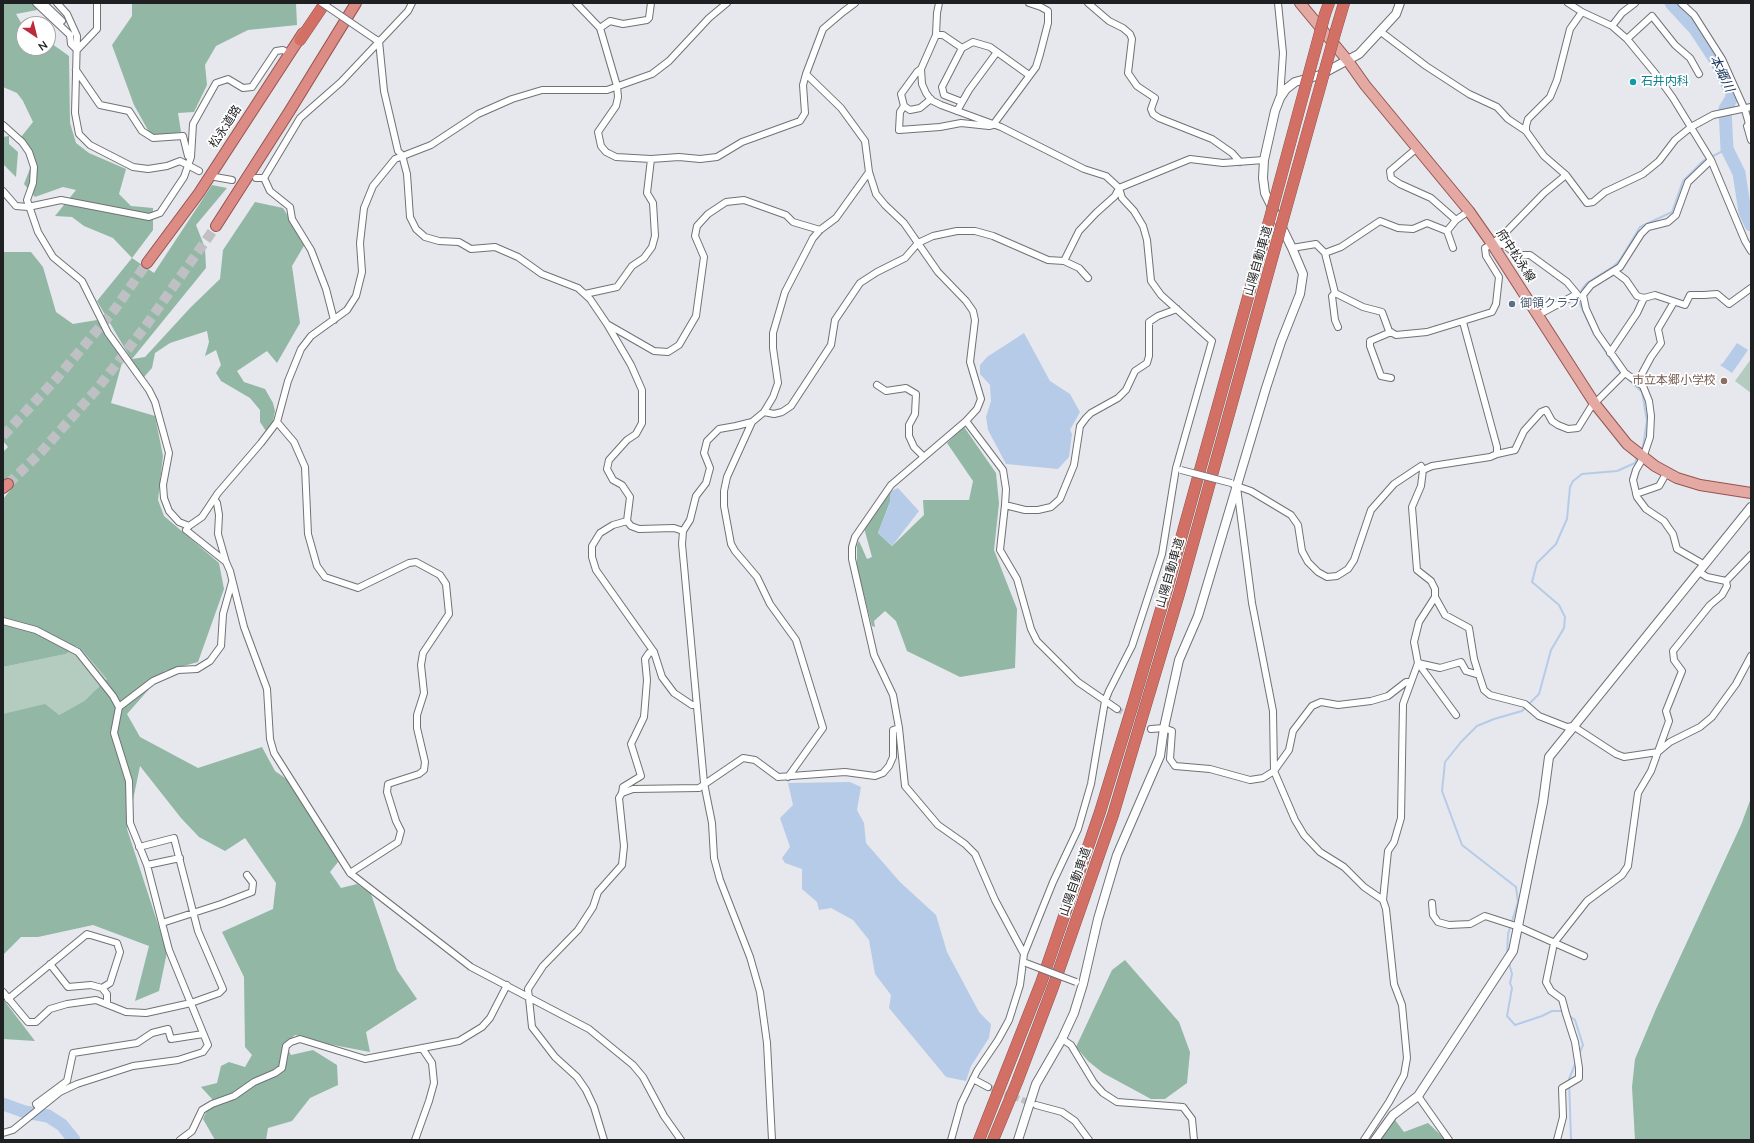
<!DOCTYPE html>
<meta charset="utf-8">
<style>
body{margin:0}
#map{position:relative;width:1754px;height:1143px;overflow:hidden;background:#e6e8ed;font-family:"Nunito Sans",sans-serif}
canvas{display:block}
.frame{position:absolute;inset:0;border:4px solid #1f2022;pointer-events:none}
.north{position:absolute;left:16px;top:16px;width:40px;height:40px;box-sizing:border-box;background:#fff;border:1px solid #a5a6a7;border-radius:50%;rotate:145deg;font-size:11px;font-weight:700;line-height:16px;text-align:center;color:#1f2022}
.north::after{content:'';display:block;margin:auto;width:14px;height:18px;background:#bb2a3d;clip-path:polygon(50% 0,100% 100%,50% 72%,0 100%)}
</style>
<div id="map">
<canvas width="1754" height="1143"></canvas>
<div class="frame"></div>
<div class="north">N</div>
</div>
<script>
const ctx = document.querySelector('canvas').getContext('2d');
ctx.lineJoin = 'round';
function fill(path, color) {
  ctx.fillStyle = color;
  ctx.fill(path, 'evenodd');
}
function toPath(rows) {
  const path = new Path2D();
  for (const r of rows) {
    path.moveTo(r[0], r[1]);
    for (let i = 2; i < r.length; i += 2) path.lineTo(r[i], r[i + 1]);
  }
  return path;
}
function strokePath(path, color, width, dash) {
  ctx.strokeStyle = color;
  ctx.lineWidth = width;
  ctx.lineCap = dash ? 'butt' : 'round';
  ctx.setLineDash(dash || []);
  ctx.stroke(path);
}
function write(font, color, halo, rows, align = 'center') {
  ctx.font = font + ' "Nunito Sans","Noto Sans JP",sans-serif';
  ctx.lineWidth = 3.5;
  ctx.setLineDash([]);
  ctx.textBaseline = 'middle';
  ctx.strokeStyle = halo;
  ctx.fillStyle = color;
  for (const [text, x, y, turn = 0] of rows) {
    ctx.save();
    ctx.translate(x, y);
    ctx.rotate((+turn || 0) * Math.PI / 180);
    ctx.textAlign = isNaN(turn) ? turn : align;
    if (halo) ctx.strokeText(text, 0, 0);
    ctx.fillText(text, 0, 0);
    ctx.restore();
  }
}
fill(toPath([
 [1751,359,1751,393,1735,381],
 [76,646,82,650,107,679,84,701,59,715,3,714,3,667,66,654]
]), '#b4ccc0');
fill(toPath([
 [3,3,33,3,37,10,16,14,24,28,24,48,48,48,48,41,69,56,70,123,76,143,89,153,126,169,119,194,131,206,153,208,153,230,132,258,154,273,212,185,227,188,196,225,205,248,206,268,132,359,145,357,191,307,220,279,223,250,255,202,283,208,305,244,292,266,300,323,277,363,267,351,237,371,244,382,265,389,273,403,275,411,273,421,266,431,260,422,260,410,250,398,221,381,216,373,221,365,216,350,205,356,209,342,207,331,170,343,155,353,152,368,144,377,131,359,97,301,132,258,113,238,84,226,72,217,55,216,76,190,63,187,35,197,24,184,31,166,21,137,33,122,23,101,17,93,3,87],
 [132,3,296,3,297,25,248,30,216,46,205,65,207,85,194,112,178,113,181,132,158,136,149,132,134,105,112,45,132,16],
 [9,136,9,144,18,152,16,177,3,164,3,137],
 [3,252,31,252,43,267,56,312,73,324,97,320,123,359,111,403,155,416,163,456,158,500,164,516,219,563,224,589,198,662,165,671,127,714,140,737,198,768,262,747,275,771,295,785,320,824,338,862,330,872,341,888,357,884,371,894,397,970,417,999,366,1032,370,1052,328,1044,295,1035,285,1044,291,1055,313,1050,337,1065,338,1085,310,1098,292,1121,268,1128,266,1140,215,1140,203,1119,212,1099,201,1087,217,1083,221,1066,229,1062,245,1067,252,1055,245,1047,244,977,222,932,273,909,276,883,245,838,225,851,199,837,181,818,140,766,127,829,167,952,159,991,135,1001,149,946,93,925,38,937,21,937,3,955,3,714,45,704,59,715,84,701,107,679,82,650,76,646,66,654,3,667,3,499,12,488,3,479,3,452,8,447,3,441],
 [964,427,996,473,999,503,994,550,1017,609,1015,668,960,677,907,651,896,621,885,611,874,621,875,627,872,626,857,568,857,545,859,541,867,559,872,557,864,528,891,491,890,502,878,533,892,546,924,515,923,500,969,500,973,481,947,443],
 [1751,798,1751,1140,1635,1140,1632,1087,1635,1059,1656,1009,1741,825],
 [1125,960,1179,1022,1190,1052,1187,1083,1165,1099,1151,1099,1103,1073,1088,1061,1076,1047,1112,970],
 [3,999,35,1041,3,1039],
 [1395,1120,1404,1132,1428,1123,1446,1140,1379,1140]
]), '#92b7a5');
fill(toPath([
 [1024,333,1050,381,1070,394,1080,412,1070,430,1072,434,1069,457,1058,469,1006,464,988,430,986,417,991,401,990,385,980,374,980,365,987,357],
 [1737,343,1748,350,1732,373,1720,365,1723,363],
 [898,488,919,511,892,546,878,533,890,502,891,491],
 [850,782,861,787,857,810,864,823,866,843,900,882,936,915,947,952,979,1012,991,1024,989,1038,971,1066,966,1081,946,1077,889,1008,891,995,875,974,869,940,853,920,831,908,819,910,817,902,802,889,802,869,785,863,782,858,790,847,780,818,793,805,788,783]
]), '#b6cbe8');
strokePath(toPath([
 [1640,451,1643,446,1647,421,1642,392,1617,369,1594,334,1579,302,1582,289,1587,283,1614,266,1620,260,1640,227,1672,212,1683,181,1703,161,1727,149],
 [1507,955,1508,934,1518,902,1516,887,1462,845,1442,791,1445,762,1461,742,1477,726,1494,719,1522,711,1539,694,1551,650,1564,628,1565,617,1559,605,1532,582,1537,563,1556,544,1559,537,1567,519,1570,487,1573,481,1582,474,1617,471,1635,463,1637,457],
 [1509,963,1512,974,1510,983,1512,988,1507,1016,1515,1025,1542,1016,1552,1011,1563,1011],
 [1568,1015,1575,1020,1583,1045,1579,1054],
 [1571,1140,1569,1079,1576,1062]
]), '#b6cbe8', 2);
strokePath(toPath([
 [1671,3,1695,29,1716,61,1733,96,1725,109,1727,149,1739,173,1745,212,1751,225],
 [3,1104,25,1112,48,1116,62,1125,74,1140]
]), '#b6cbe8', 13);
strokePath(toPath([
 [1117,709,1131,717],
 [988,1087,1033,1104]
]), '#bec0c4', 6, [6, 3]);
strokePath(toPath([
 [3,436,57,378,115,309,147,263],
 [8,484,42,451,97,389,145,327,216,226]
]), '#bec0c4', 10, [10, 5]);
const minor = toPath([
 [36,3,70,35,71,44,77,50,97,29,97,3],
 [43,3,62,21],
 [57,3,67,14,77,36,75,113,79,134,90,145,133,167,148,169,167,166,180,161,199,171],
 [576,3,600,28,617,86,618,97,616,106,598,132,601,146,606,152,616,157,651,159,679,157,700,159,717,157,742,142,800,121,805,113,803,85,806,74],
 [855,3,843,12,823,29,806,74,841,108,865,141,869,172,876,194,885,205,904,223,938,272,966,301,973,311,975,320,970,362,981,399,977,409,966,421,891,485,855,537,852,547,852,559,874,655,893,695,899,728,905,786,938,825,965,844,975,854,995,900,1024,954],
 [939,3,937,13,936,35,921,69,922,84,926,93,931,100,941,105,1001,127,1084,169,1106,176,1119,188,1190,159,1223,163,1264,160],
 [1088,3,1109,21,1123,28,1130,34,1132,39,1128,73,1137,86,1155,98,1151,109,1153,114,1159,118,1212,139,1232,153,1240,162],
 [1278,3,1283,53,1280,98],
 [1568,3,1582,12,1612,26,1627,39,1655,73,1673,98,1711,160,1745,241,1751,251],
 [1681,3,1694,15,1722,59,1745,110,1749,124,1747,126,1751,140],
 [1582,12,1570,29,1557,80,1550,97,1528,119,1526,126,1526,131,1544,156,1566,175,1587,203,1593,202,1605,192,1643,174,1659,161,1675,140,1691,127,1713,115,1751,107],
 [1612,26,1622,13,1635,3],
 [600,28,610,21,623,24,647,20,649,18,651,3],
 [1381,32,1426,66,1469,94,1497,107,1508,119,1526,131],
 [936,35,943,35,962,48],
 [375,39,379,41,384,91,398,151,402,155,407,174,410,217,416,229,425,237,439,241,459,242,471,249,495,247,518,257,542,274,578,288,590,299,607,324,654,351,668,352,679,345,696,316,704,257,695,236,697,226,708,214,726,202,744,200,786,215,793,222,820,230],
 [1627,39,1652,16,1675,45,1690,58,1699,74],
 [921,69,917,72,901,94,904,106,910,110,920,108,931,99],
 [76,70,100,105,129,111,142,131,153,138,183,136,188,156],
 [962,102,944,95,942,87,962,48,973,42,990,47,1029,75],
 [904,106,900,112,899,130,940,127,961,123,989,126,993,125,1036,67,1040,54,1048,23,1048,11,1041,7,1029,3],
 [957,111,969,90,997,52],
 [3,125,22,142,29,152,34,167,33,183,27,200,38,232,53,257,82,281,108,333,149,390,155,402,169,453,163,485,164,498,169,511,179,522,189,526,202,517,218,493,261,443,277,422,288,381,301,349,311,336,347,310,356,296,362,272,360,243,364,208,373,186,395,159,431,145,478,114,512,99,542,90,607,90,652,74,669,61,709,18,727,3],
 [1417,148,1390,171,1391,178,1400,184,1431,198,1456,220,1469,211],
 [215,177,232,180],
 [256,178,264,178],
 [3,191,16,206,28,207,61,200,149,217,160,213,184,177,191,157,193,124,216,83,228,79,243,88,252,87,276,51,283,50,290,54],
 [1447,231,1453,248],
 [1492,244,1504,245,1518,255,1530,255,1567,282,1577,294,1538,315],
 [1292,248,1316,244,1325,253,1335,293,1363,307,1382,312,1389,331,1396,335,1427,332,1492,312,1496,304,1499,277,1486,256,1485,248,1492,244,1505,233,1544,193,1566,175],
 [1325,253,1341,247,1380,221,1398,228,1413,229,1427,223,1447,231,1456,220],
 [1614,271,1626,280,1637,296,1644,298,1655,295,1685,305,1690,295,1704,295,1717,294,1729,304,1751,288],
 [1088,278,1079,268,1064,261,1079,231,1096,213,1115,196,1119,188],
 [1335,293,1332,296,1335,320,1338,327],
 [585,294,617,287,632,266,644,258,652,247,655,236,653,203,647,193,651,159],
 [334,320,326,289,311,250,292,219,290,207,270,191,264,178,300,118,341,82,408,11,412,3],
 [607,324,631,365,642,390,642,423,636,434,627,440,609,460,607,469,613,480,622,485,630,497,627,521],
 [1610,353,1637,313,1644,298],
 [1391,378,1381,376,1370,346,1370,341,1391,332],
 [1638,381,1651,357,1661,343,1658,329,1674,302],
 [877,385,886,391,906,388,916,394,915,414,909,425,909,436,914,447,923,456],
 [764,412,774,414,782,412,791,406,831,345,835,320,860,283,877,272,905,258,918,243,933,236,957,231,975,231,993,236,1048,260,1064,261],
 [966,421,1003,470,1006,489,1005,505,1000,550,1017,579,1031,629,1037,641,1078,682,1117,709],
 [277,422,294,442,305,467,308,534,317,566,325,577,358,588,409,563,416,562,440,575,446,584,449,614,423,653,421,665,424,693,417,715,417,728,425,762,424,770,419,774,388,784,387,792,396,821,401,831,398,842,350,873],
 [752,422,727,477,724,491,724,506,731,544,735,551,757,577,770,604,796,640,823,728,788,777],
 [1497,454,1515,450,1524,431,1541,412,1546,410,1552,421,1558,425,1568,429,1578,428,1591,407,1625,373],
 [1234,485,1251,491,1291,515,1298,525,1302,551,1308,562,1318,572,1327,577,1337,576,1348,569,1354,560,1371,510,1394,484,1421,466,1423,470],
 [1237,487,1252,603,1273,711,1274,771,1295,820,1304,835,1320,852,1344,867,1364,887,1383,900,1386,909,1394,984,1402,1005,1407,1058,1404,1075,1389,1102,1364,1140],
 [1636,494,1659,486,1667,472],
 [214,499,217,503,219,515,218,534,226,562],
 [1005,505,1025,510,1038,510,1051,507,1060,499,1074,465,1080,426,1086,418,1091,413,1118,398,1126,390,1135,371,1147,363,1149,356,1149,322,1158,316,1177,309],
 [189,526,186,530,226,562,230,571,244,627,267,689,270,739,274,753,350,873,471,967,589,1029,633,1065,643,1077,664,1116,681,1140],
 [683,531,674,528,639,529,631,526,627,521,613,525,600,533,592,546,592,557,596,570,654,652,662,677,674,693,692,705,697,705],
 [1705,565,1677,549,1673,534,1668,527,1664,521,1646,509,1637,497,1633,480,1636,470,1643,458,1650,437,1651,416,1649,401,1643,386,1625,373,1597,333,1586,309,1583,295,1591,285,1620,267,1641,234,1648,227,1668,222,1676,215,1688,182,1711,160],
 [1726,581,1751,555],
 [1435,597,1445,615,1469,628,1474,659,1479,675,1484,690,1490,695,1525,704,1539,716,1567,727,1573,726,1616,754,1624,757,1658,752,1670,742,1700,727,1712,717,1736,684,1751,656],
 [3,621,36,630,78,652,113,696,119,707,114,733,129,781,130,823,147,865,169,950,208,1045,203,1052,178,1060,133,1066,77,1084,60,1092,13,1130,3,1133],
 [119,707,153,681,178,670,197,669,210,661,221,646,223,614,232,582],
 [1456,715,1418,663,1440,668,1461,662,1466,671,1479,675],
 [1151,729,1164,728,1172,731,1170,759,1175,766,1210,769,1250,780,1263,778,1274,771,1289,750,1293,731,1312,706,1321,702,1338,705,1371,701,1388,696,1406,682,1411,682],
 [622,793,623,787,641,776,631,744,644,717,647,680,645,659,649,653,654,652],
 [147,865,180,858],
 [1383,900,1388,851,1394,842,1401,818,1403,704,1418,663,1414,642,1419,622,1435,597,1435,589,1431,581,1417,570,1412,507,1421,486,1423,470,1432,466,1490,457,1497,454,1497,447,1463,322],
 [1432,903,1433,915,1438,922,1449,925,1470,924,1485,916,1519,927,1584,956],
 [162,923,221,904,252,892,253,883,247,875],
 [102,988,107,994,107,1004],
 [3,992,28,1022,36,1022,50,1009,67,1004,96,1000,126,1012,146,1013,191,1003,219,993,223,989,198,931,174,838,139,847],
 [8,999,87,934,117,943,120,952,110,983,102,988,91,985,68,987,50,964],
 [1062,1039,1071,1045,1094,1083,1103,1093,1117,1102,1183,1107,1192,1119,1194,1140],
 [973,1079,988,1087],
 [1418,1096,1449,1140],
 [1036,1105,1062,1112,1075,1121,1089,1140],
 [39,1108,36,1104,67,1081,73,1053,137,1043,152,1033,168,1029,171,1039,203,1034],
 [180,1140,192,1131,202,1110,212,1104,234,1096,254,1082,275,1073,282,1068,286,1046,291,1042,300,1039,365,1059,459,1041,482,1027,490,1018,507,985],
 [415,1140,429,1101,434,1083,432,1063,422,1048],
 [604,1140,594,1107,586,1090,577,1077,555,1057,532,1027,528,989,543,966,578,930,593,907,598,892,622,865,624,846,619,798,622,793,633,789,699,788,743,758,755,760,778,777,845,772,875,776,883,773,889,766,893,757,893,730,899,728],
 [772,1140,767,1043,760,992,750,957,720,880,714,858,712,823,704,783,682,544,683,531,690,520,696,496,706,483,710,468,704,453,707,441,719,429,736,426,752,422,764,412,773,397,778,383,773,348,773,333,785,292,813,238,820,230,836,218,869,172],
 [951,1140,961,1104,977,1071,998,1040,1009,1020,1020,985,1024,954,1053,882,1078,829,1091,784,1105,701,1109,691,1132,646,1162,554,1176,468,1212,341,1161,295,1151,281,1147,240,1143,226,1134,211,1122,198,1119,188],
 [1557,1140,1563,1117,1562,1088,1579,1078,1579,1068,1575,1042,1566,1014,1562,999,1551,991,1546,982,1554,943,1587,901,1622,875,1628,866,1638,793,1651,771,1669,721,1666,711,1682,671,1674,660,1673,651,1710,605,1722,595,1727,586,1726,581,1707,577,1699,572]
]);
const tertiary = toPath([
 [1018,1140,1036,1084,1062,1039,1074,1013,1083,984,1098,919,1117,855,1160,756,1164,728,1179,660,1198,616,1266,388,1281,342,1300,294,1303,274,1292,248,1265,193,1263,178,1264,160,1275,111,1280,98,1286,89,1295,82,1320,75,1359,54,1396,14,1400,3],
 [1375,1140,1393,1115,1418,1096,1513,951,1543,802,1549,757,1751,507]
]);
const primary = toPath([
 [1300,3,1348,61,1365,85,1469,211,1492,244,1595,404,1627,444,1655,466,1677,478,1700,485,1751,493]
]);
const trunk = toPath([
 [216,226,289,112,356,3],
 [147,263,199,193,303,33],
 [3,488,8,484]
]);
const motorway = toPath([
 [1325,14,1329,3],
 [1336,30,1344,3],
 [300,40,325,3],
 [979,1140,1041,983,1100,812,1133,704,1167,589,1268,225],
 [993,1140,1017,1082,1053,987,1113,815,1179,594,1277,241]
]);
strokePath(minor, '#707276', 8);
strokePath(tertiary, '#707276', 10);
strokePath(primary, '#94544e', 12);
strokePath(trunk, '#94544e', 12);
strokePath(motorway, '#94544e', 12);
strokePath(minor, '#fff', 6);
strokePath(tertiary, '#fff', 8);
strokePath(primary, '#e5a9a3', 10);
strokePath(trunk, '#dc8c84', 10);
strokePath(motorway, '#d37065', 11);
const minorBridge = toPath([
 [322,3,375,39],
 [1181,470,1231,483],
 [1026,963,1076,982]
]);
const motorwayBridge = toPath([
 [1268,225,1325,14],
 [1277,241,1336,30]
]);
strokePath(minorBridge, '#707276', 8, []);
strokePath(motorwayBridge, '#94544e', 12, []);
strokePath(minorBridge, '#fff', 6);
strokePath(motorwayBridge, '#d37065', 11);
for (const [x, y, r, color] of [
 [1633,82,4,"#0f9aa8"],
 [1512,304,4,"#5c6f8a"],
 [1724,381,4,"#8d6e63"]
]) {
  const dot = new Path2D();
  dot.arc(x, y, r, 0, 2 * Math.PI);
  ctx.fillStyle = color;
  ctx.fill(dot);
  strokePath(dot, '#fff', 1.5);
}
write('12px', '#0d838f', '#fff', [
 ["石井内科",1641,82]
], 'left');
write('12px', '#1f2022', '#fff', [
 ["松永道路",226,127,-57],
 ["府中松永線",1515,256,57],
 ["山陽自動車道",1259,261,-74],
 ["山陽自動車道",1171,573,-74],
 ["山陽自動車道",1076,882,-71]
]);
write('12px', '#4e5e75', '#fff', [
 ["御領クラブ",1520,304]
], 'left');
write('12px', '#785e54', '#fff', [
 ["市立本郷小学校",1716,381]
], 'right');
write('italic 13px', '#143157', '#fff', [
 ["本郷川",1721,74,64]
]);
</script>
